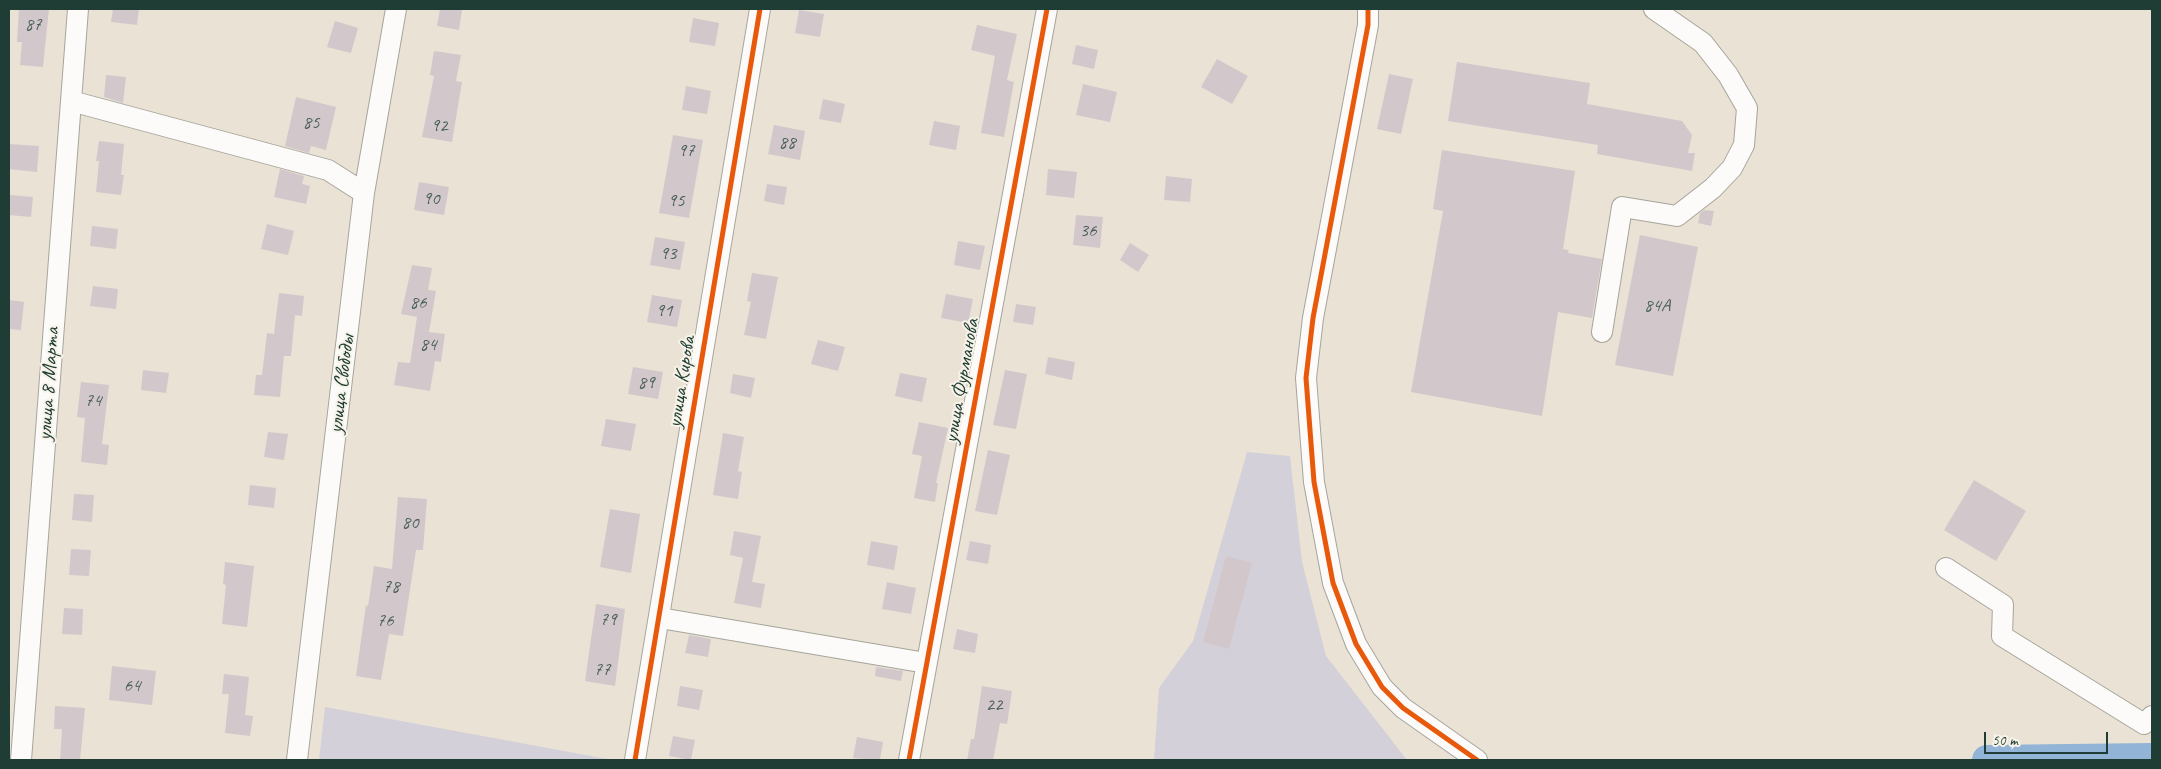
<!DOCTYPE html>
<meta charset="utf-8">
<style>
body{margin:0}
#map{position:relative;width:2161px;height:769px;overflow:hidden;background:#eae2d4;font-family:Caveat,sans-serif}
canvas{display:block}
.frame{position:absolute;inset:0;border:10px solid #1f3d34;pointer-events:none}
.scale{position:absolute;left:1984px;top:732px;width:124px;height:22px;box-sizing:border-box;border:2px solid #1f3d34;border-top:0;padding-left:6px;font-size:15px;line-height:18px;white-space:nowrap;color:#1f3d34;-webkit-text-stroke:4px #f7f3e8;paint-order:stroke}
</style>
<div id="map">
<canvas width="2161" height="769"></canvas>
<div class="frame"></div>
<div class="scale">50 m</div>
</div>
<script>
const ctx = document.querySelector('canvas').getContext('2d');
ctx.lineJoin = 'round';
function fill(path, color) {
  ctx.fillStyle = color;
  ctx.fill(path, 'evenodd');
}
function toPath(rows) {
  const path = new Path2D();
  for (const r of rows) {
    path.moveTo(r[0], r[1]);
    for (let i = 2; i < r.length; i += 2) path.lineTo(r[i], r[i + 1]);
  }
  return path;
}
function strokePath(path, color, width, dash) {
  ctx.strokeStyle = color;
  ctx.lineWidth = width;
  ctx.lineCap = dash ? 'butt' : 'round';
  ctx.setLineDash(dash || []);
  ctx.stroke(path);
}
function write(font, color, halo, rows, align = 'center') {
  ctx.font = font + ' Caveat,sans-serif';
  ctx.lineWidth = 4;
  ctx.setLineDash([]);
  ctx.textBaseline = 'middle';
  ctx.strokeStyle = halo;
  ctx.fillStyle = color;
  for (const [text, x, y, turn = 0] of rows) {
    ctx.save();
    ctx.translate(x, y);
    ctx.rotate((+turn || 0) * Math.PI / 180);
    ctx.textAlign = isNaN(turn) ? turn : align;
    if (halo) ctx.strokeText(text, 0, 0);
    ctx.fillText(text, 0, 0);
    ctx.restore();
  }
}
fill(toPath([
 [1247,452,1290,456,1302,562,1326,656,1407,760,1154,760,1159,688,1193,641],
 [325,707,613,760,319,760]
]), '#d3d0d9');
strokePath(toPath([
 [1987,760,2152,758]
]), '#91b4d7', 30);
fill(toPath([
 [19,9,49,9,43,67,20,65,22,42,17,42],
 [113,9,139,9,137,25,111,22],
 [440,9,462,10,459,30,437,26],
 [799,10,824,14,820,37,795,33],
 [693,18,719,23,715,46,689,42],
 [335,21,358,28,351,53,327,47],
 [977,25,1017,34,1007,80,1014,82,1004,137,981,133,995,56,971,50],
 [1076,45,1098,50,1094,69,1072,64],
 [434,51,461,55,456,81,462,82,452,142,422,137,434,76,430,75],
 [1217,59,1248,76,1232,104,1201,87],
 [1457,62,1590,83,1587,104,1682,121,1692,135,1688,153,1695,153,1692,171,1597,154,1598,145,1448,121],
 [1389,74,1413,79,1401,134,1377,129],
 [106,75,126,77,123,103,104,97],
 [1083,84,1117,92,1110,122,1076,115],
 [686,86,711,91,707,114,682,110],
 [296,97,336,107,326,150,311,146,309,153,285,146],
 [823,99,845,104,841,123,819,119],
 [934,121,960,126,956,150,929,145],
 [774,125,805,131,800,160,768,154],
 [673,135,703,140,689,218,659,213],
 [99,141,124,144,121,175,124,175,121,195,96,192,99,161,96,161],
 [9,144,39,146,37,172,9,169],
 [1442,150,1575,171,1563,249,1569,250,1568,253,1602,259,1592,318,1558,312,1542,416,1411,392,1443,211,1433,209],
 [280,169,304,176,302,184,310,186,306,204,274,197],
 [1048,169,1077,172,1074,198,1046,195],
 [1166,176,1192,179,1190,202,1164,200],
 [419,182,449,187,444,215,414,210],
 [767,184,787,187,784,205,764,201],
 [10,195,33,197,31,217,9,215],
 [1704,210,1714,211,1711,226,1698,223,1700,213],
 [1076,215,1103,217,1100,248,1073,245],
 [267,224,294,231,288,255,261,249],
 [92,226,118,229,116,249,90,246],
 [1640,235,1698,247,1673,376,1615,365],
 [655,237,685,242,680,270,650,265],
 [958,241,985,246,980,270,954,265],
 [1130,243,1149,255,1138,272,1120,260],
 [412,265,432,268,428,290,436,291,429,332,445,334,441,362,435,361,430,391,394,385,398,362,410,363,417,317,401,314],
 [752,273,778,277,766,339,744,335,751,302,747,301],
 [93,286,118,289,116,309,90,306],
 [279,293,304,296,302,316,295,315,291,356,284,356,280,397,254,395,256,375,262,375,267,333,274,334],
 [946,294,973,299,968,323,941,318],
 [652,295,682,300,677,327,647,322],
 [9,300,24,302,21,330,9,329],
 [1016,304,1036,307,1033,325,1013,322],
 [818,340,845,347,838,371,811,364],
 [1048,357,1075,362,1072,380,1045,374],
 [633,367,663,372,658,399,628,394],
 [143,370,169,373,166,393,141,390],
 [1005,370,1027,374,1016,429,993,425],
 [900,373,927,378,922,402,895,396],
 [733,374,755,378,751,398,730,393],
 [81,382,109,385,102,444,109,445,107,465,81,462,85,418,77,417],
 [606,419,636,424,631,451,601,446],
 [919,422,948,428,936,483,938,483,935,502,914,498,922,456,912,454],
 [268,432,288,434,284,460,264,457],
 [723,433,744,437,738,471,742,472,738,499,713,495],
 [988,450,1010,455,997,515,975,511],
 [1974,480,2026,511,1996,561,1944,530],
 [250,485,276,488,274,508,248,505],
 [74,494,94,495,92,522,72,520],
 [398,497,427,499,423,550,416,550,403,636,389,634,381,680,356,676,366,605,368,606,374,566,392,569],
 [610,509,640,514,631,573,600,567],
 [734,531,761,536,752,582,765,584,761,608,734,603,743,558,730,555],
 [871,541,898,546,894,570,867,565],
 [970,541,991,545,988,564,966,560],
 [71,549,91,550,89,576,69,575],
 [1226,556,1252,563,1229,649,1203,642],
 [225,562,254,566,247,627,222,624,226,585,223,584],
 [887,582,916,588,911,614,882,609],
 [596,604,625,609,615,686,585,681],
 [64,608,83,609,82,635,62,634],
 [957,629,978,634,975,653,953,649],
 [689,635,711,639,708,657,685,653],
 [112,666,156,671,152,705,109,700],
 [876,667,903,671,901,681,875,676],
 [224,674,249,677,245,715,253,716,250,736,225,733,229,694,222,694],
 [680,686,703,690,699,710,677,706],
 [982,686,1012,691,1007,724,1000,723,993,760,967,760,971,739,974,739],
 [55,706,85,708,80,760,60,760,62,729,54,729],
 [673,736,695,740,691,760,669,756],
 [857,737,883,742,880,760,853,758]
]), '#d2c8cb');
const minor = toPath([
 [1368,9,1368,25,1313,318,1306,378,1314,482,1333,583,1356,644,1382,687,1403,708,1477,760],
 [71,101,328,170,364,193],
 [1602,332,1622,207,1677,216,1713,188,1732,168,1744,145,1747,108,1728,75,1703,43,1654,9],
 [1946,568,2003,605,2002,636,2144,724,2152,716],
 [660,618,926,663],
 [21,760,78,9],
 [297,760,364,193,396,9],
 [635,760,760,9],
 [909,760,1047,9]
]);
strokePath(minor, '#a6a59c', 22);
strokePath(minor, '#fcfbf9', 20);
strokePath(toPath([
 [1368,9,1368,25,1313,318,1306,378,1314,482,1333,583,1356,644,1382,687,1403,708,1477,760],
 [635,760,760,9],
 [909,760,1047,9]
]), '#e8590c', 5);
write('19px', '#4c605a', null, [
 ["87",33,25],
 ["85",311,123],
 ["92",439,126],
 ["88",787,143],
 ["97",686,151],
 ["90",431,199],
 ["95",676,201],
 ["36",1088,231],
 ["93",668,254],
 ["86",418,303],
 ["84А",1657,306],
 ["91",664,311],
 ["84",428,345],
 ["89",646,383],
 ["74",93,401],
 ["80",410,523],
 ["78",391,587],
 ["79",608,620],
 ["76",385,621],
 ["77",602,670],
 ["64",132,686],
 ["22",994,705]
]);
write('21px', '#1f3d34', '#f7f3e8', [
 ["улица Фурманова",962,381,-80],
 ["улица Кирова",682,382,-81],
 ["улица 8 Марта",49,384,-86],
 ["улица Свободы",342,384,-83]
]);
</script>
